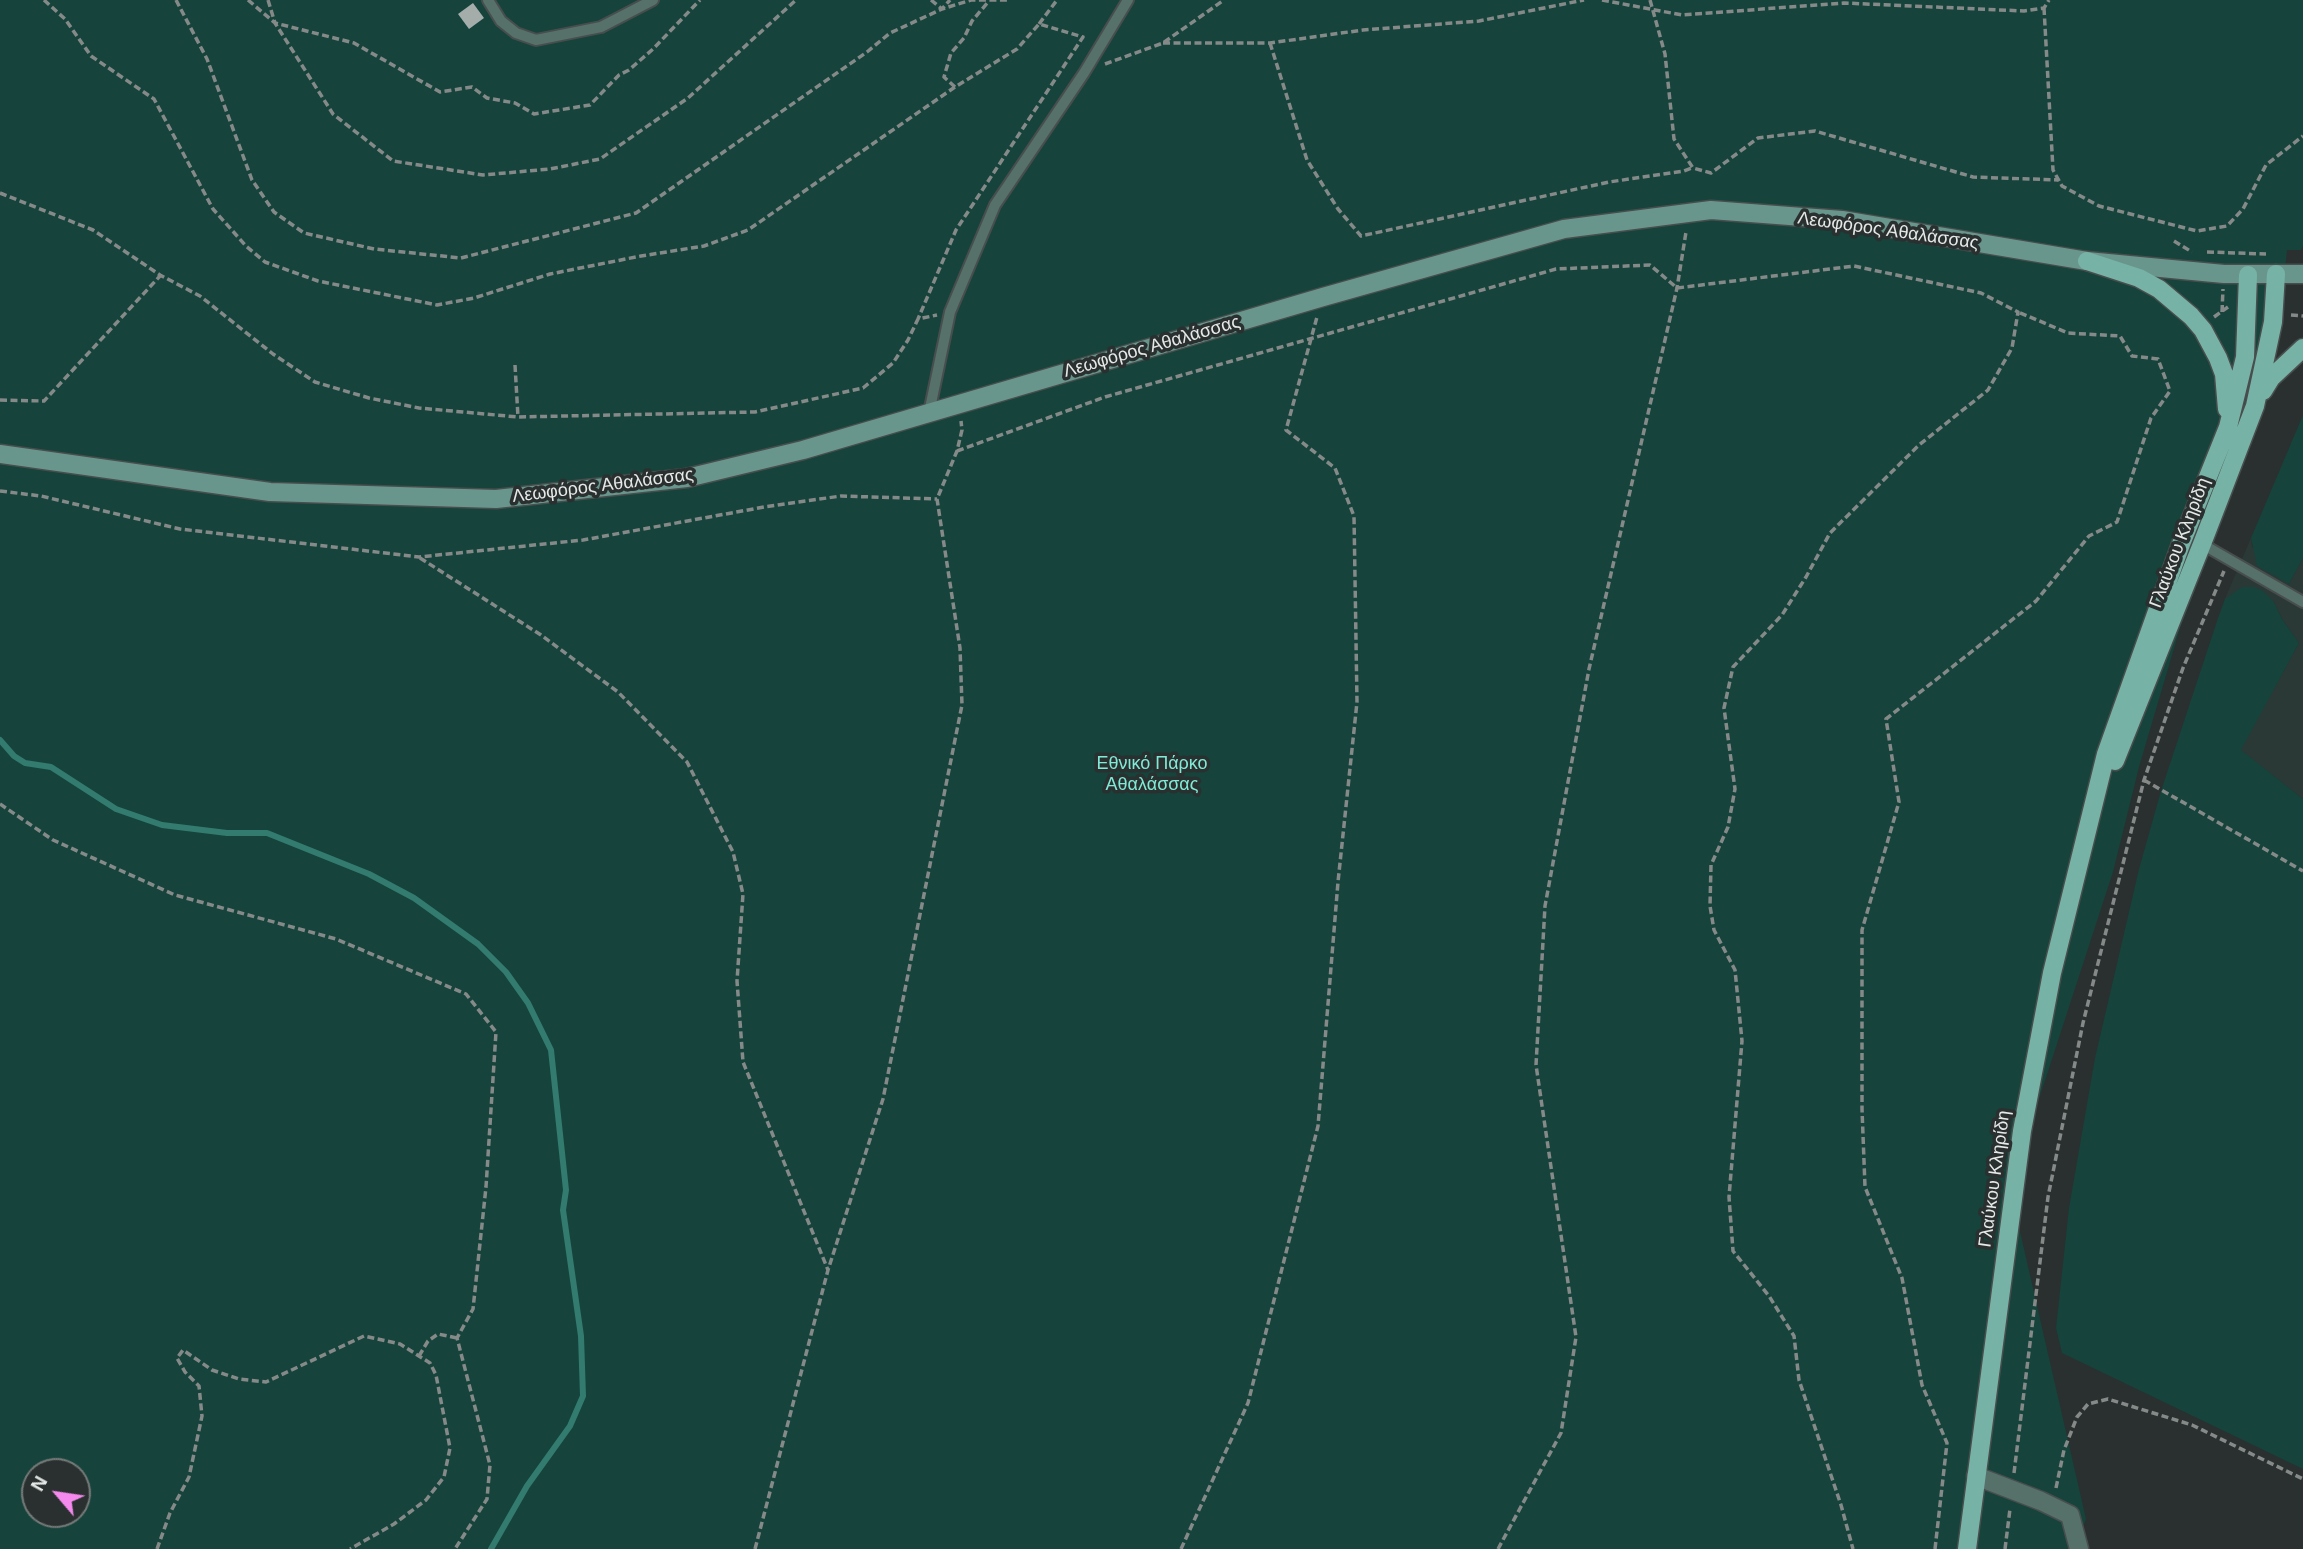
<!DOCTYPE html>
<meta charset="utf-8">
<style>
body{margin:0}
#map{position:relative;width:2303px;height:1549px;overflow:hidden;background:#2a302f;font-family:Arial,sans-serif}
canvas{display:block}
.north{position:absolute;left:21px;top:1458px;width:70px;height:70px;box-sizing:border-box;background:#2a302f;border:2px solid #757a79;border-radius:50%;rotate:299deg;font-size:19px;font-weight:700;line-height:28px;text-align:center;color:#e5e9e8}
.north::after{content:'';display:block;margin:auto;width:24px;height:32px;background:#f589ee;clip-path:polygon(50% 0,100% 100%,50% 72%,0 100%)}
</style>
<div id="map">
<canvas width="2303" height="1549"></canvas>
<div class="north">N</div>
</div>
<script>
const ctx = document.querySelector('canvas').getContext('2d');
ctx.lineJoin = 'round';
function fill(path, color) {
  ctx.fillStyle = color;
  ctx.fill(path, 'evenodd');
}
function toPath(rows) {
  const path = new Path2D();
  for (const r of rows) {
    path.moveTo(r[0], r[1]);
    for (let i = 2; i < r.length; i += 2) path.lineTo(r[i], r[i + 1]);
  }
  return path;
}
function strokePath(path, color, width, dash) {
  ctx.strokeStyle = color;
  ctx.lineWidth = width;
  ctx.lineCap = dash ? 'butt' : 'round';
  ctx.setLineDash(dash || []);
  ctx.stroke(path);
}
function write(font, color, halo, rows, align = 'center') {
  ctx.font = font + ' Arial,sans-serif';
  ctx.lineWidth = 7;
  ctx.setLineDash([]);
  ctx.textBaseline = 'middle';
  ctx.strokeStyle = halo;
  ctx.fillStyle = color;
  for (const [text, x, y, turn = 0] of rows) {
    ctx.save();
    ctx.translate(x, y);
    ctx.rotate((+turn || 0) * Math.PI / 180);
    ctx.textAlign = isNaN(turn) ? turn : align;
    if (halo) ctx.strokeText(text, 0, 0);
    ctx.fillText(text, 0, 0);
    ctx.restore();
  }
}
fill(toPath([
 [2251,538,2252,547,2289,584,2303,558,2303,799,2240,750,2299,643,2282,619,2274,602,2225,599]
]), '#2b3936');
fill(toPath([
 [0,0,2303,0,2303,246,2301,250,2287,250,2284,280,2266,356,2195,590,2180,628,2139,767,2113,872,2010,1188,2086,1519,2075,1549,0,1549],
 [35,1472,77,1472,77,1514,35,1514],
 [2303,415,2303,558,2289,584,2257,566,2251,538],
 [2242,587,2254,587,2263,591,2274,602,2282,619,2299,643,2241,750,2303,799,2303,1469,2062,1353,2056,1328,2069,1208,2095,1058,2139,869,2161,791,2218,618,2225,599]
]), '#16433b');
strokePath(toPath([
 [0,740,14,756,25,763,51,767,116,809,162,825,227,833,267,833,369,874,414,898,478,944,506,972,528,1003,551,1050,566,1190,563,1210,581,1336,583,1396,570,1426,527,1486,491,1549]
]), '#327b6e', 6);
fill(toPath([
 [473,3,484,18,469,29,458,14]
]), '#a5adab');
const service = toPath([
 [488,0,501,21,516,33,536,40,601,27,653,0],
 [929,413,950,312,995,205,1084,73,1128,0],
 [2202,544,2303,602]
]);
const minor = toPath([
 [1976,1476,2041,1501,2070,1515,2079,1549]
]);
const secondary = toPath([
 [0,454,270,492,496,499,687,478,803,450,1323,297,1564,229,1711,210,1842,220,2087,261,2224,274,2303,274]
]);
const primary = toPath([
 [2087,261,2139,278,2159,289,2191,316,2203,330,2218,358,2224,374,2227,409],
 [2263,391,2271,378,2303,348],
 [2115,761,2202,544,2255,406,2273,322,2276,274],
 [1967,1549,2022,1131,2052,973,2106,754,2181,544,2228,427,2245,357,2248,275]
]);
strokePath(service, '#484e4d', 14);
strokePath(minor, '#484e4d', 21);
strokePath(secondary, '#484e4d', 21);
strokePath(primary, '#484e4d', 21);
strokePath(toPath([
 [44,0,65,19,91,56,154,99,213,209,246,246,265,262,318,281,437,305,474,298,550,274,641,256,704,246,748,230,955,87,1017,49,1039,24,1083,37,956,230,918,319],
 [176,0,207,59,252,180,274,212,304,233,374,249,461,258,636,213,867,52,890,33,942,9,950,0],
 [248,0,275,23,354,43,440,92,472,87,487,98,515,103,534,114,590,105,619,75,629,70,653,49,700,0],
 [268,0,275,23,333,114,393,161,483,175,550,169,600,159,688,98,796,0],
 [931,0,942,9,971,0,1007,0],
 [1602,0,1682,15,1844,3,2024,11,2044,8,2049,0],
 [1650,0,1665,54,1674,139,1693,168,1711,173,1758,138,1815,131,1973,177,2058,180],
 [2044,8,2053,170,2062,186,2099,206,2197,231,2227,226,2243,209,2266,165,2303,136],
 [1039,24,1057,0],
 [1163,43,1270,43,1363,30,1479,21,1584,0],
 [1270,43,1307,160,1338,209,1361,236,1609,182,1684,171,1692,168],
 [1105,64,1163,43,1224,0],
 [955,87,944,77,951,53,964,38,972,21,989,1],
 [0,193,93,230,160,275,200,296,273,354,315,382,369,398,419,408,518,417,755,412,863,388,893,363,908,340,918,319,937,315],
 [2174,241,2192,252],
 [2207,252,2266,254],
 [2222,312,2223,289],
 [2291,315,2303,316],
 [2214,317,2228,307],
 [515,365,518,417],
 [0,400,44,401,160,276],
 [957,451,1105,397,1556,269,1650,265,1677,288,1854,266,1981,293,2018,312,2012,348,1988,390,1919,445,1830,533,1806,577,1782,615,1733,667,1724,708,1735,789,1728,827,1711,865,1710,906,1714,930,1735,970,1742,1041,1729,1197,1733,1251,1769,1296,1794,1336,1799,1380,1841,1505,1853,1549],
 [0,491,41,496,180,529,419,557,583,540,764,507,841,496,937,499],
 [420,558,541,635,618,692,687,762,733,852,743,894,737,981,743,1062,828,1270],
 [2144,780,2303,871],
 [0,804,53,840,175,895,336,939,466,994,496,1032,486,1187,473,1309,457,1338,490,1465,487,1499,455,1549],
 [419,1356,428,1341,438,1334,457,1338],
 [2014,1473,2048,1197,2083,1023,2144,780,2183,668,2224,571],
 [2056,1488,2064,1450,2077,1417,2088,1404,2108,1399,2192,1425,2303,1479],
 [157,1549,170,1513,189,1477,202,1416,199,1386,185,1372,177,1358,183,1350,212,1370,239,1379,266,1382,364,1336,400,1344,430,1363,436,1375,450,1448,444,1477,426,1500,394,1524,350,1549],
 [755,1549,828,1270,883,1099,962,705,960,648,937,499,957,451,962,430,961,421],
 [1181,1549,1248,1403,1318,1126,1338,882,1357,702,1354,516,1335,468,1286,430,1317,317],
 [1498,1549,1561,1433,1576,1337,1536,1065,1545,906,1589,669,1677,288,1686,232],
 [1935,1549,1947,1443,1922,1385,1902,1278,1865,1187,1862,1109,1862,930,1899,802,1886,719,2036,601,2089,536,2117,522,2151,418,2170,391,2158,359,2132,356,2120,336,2068,333,2018,312],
 [2005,1549,2010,1509]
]), '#858a89', 3.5, [7, 3.5]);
strokePath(service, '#55716a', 10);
strokePath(minor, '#55716a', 18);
strokePath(secondary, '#69968c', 18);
strokePath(primary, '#77b2a6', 18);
write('18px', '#e5e9e8', '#2a302f', [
 ["Λεωφόρος Αθαλάσσας",1888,231,8],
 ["Λεωφόρος Αθαλάσσας",1152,347,-16],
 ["Λεωφόρος Αθαλάσσας",603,486,-7],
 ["Γλαύκου Κληρίδη",2180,543,-69],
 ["Γλαύκου Κληρίδη",1995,1179,-82]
]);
write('18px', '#7febd6', '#2a302f', [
 ["Εθνικό Πάρκο",1152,764],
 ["Αθαλάσσας",1152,785]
]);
</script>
